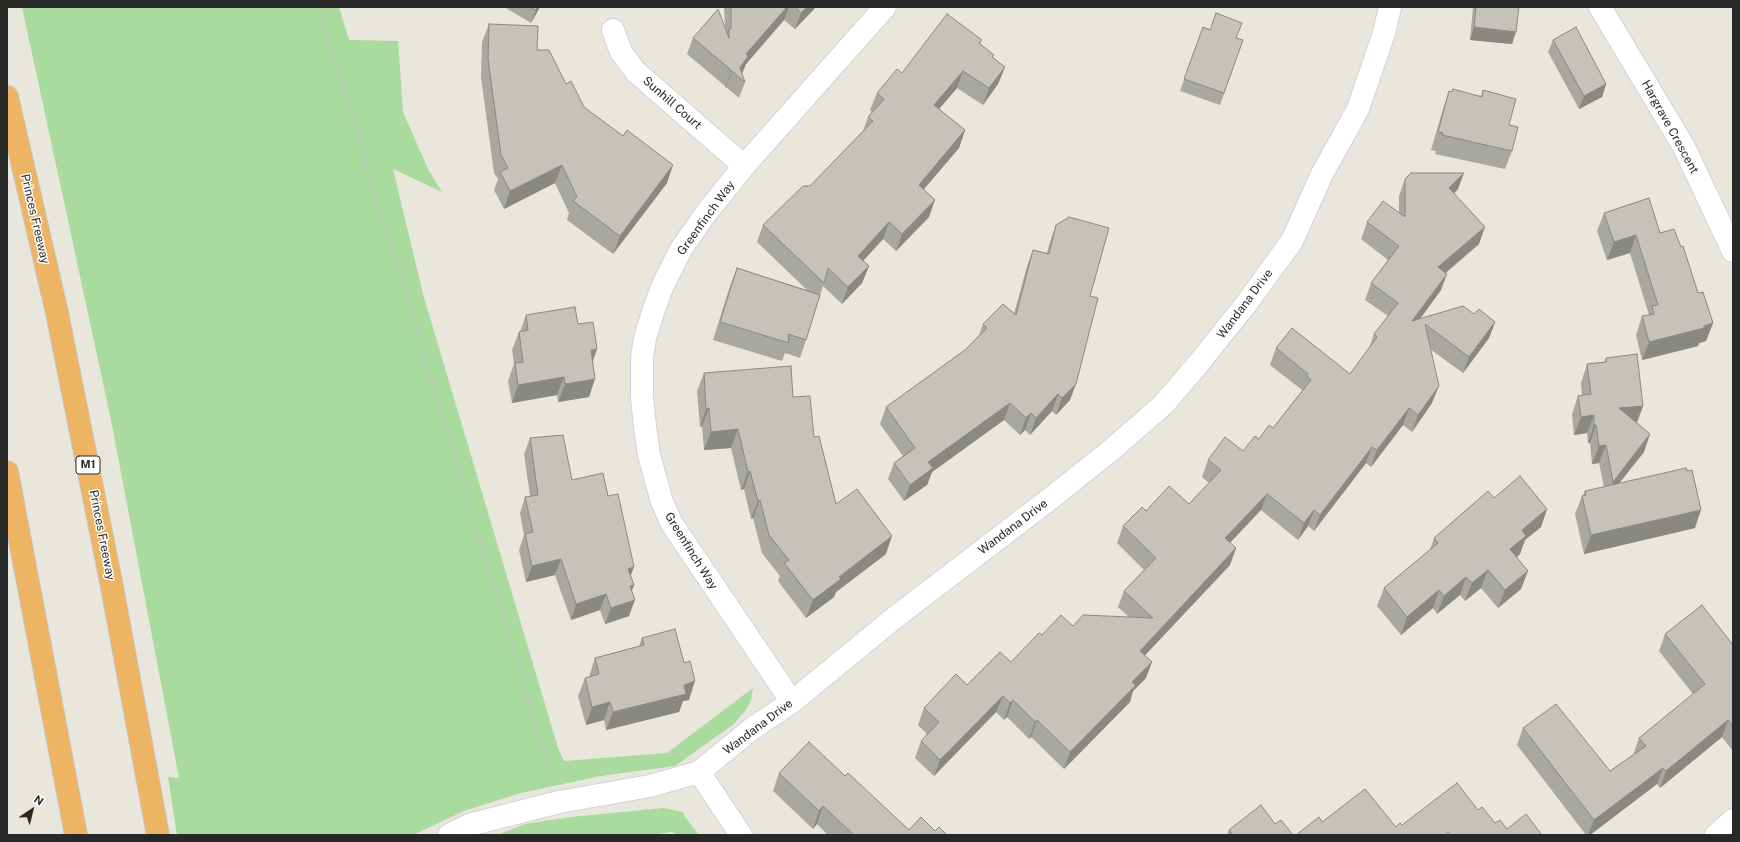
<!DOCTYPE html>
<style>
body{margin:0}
#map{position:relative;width:1740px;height:842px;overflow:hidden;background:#e9e6dc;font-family:"Public Sans",sans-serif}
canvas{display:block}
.frame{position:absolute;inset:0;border:8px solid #282828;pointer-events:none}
.north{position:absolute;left:12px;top:790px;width:40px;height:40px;-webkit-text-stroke:3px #fff;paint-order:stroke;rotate:35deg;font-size:11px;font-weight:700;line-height:16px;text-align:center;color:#282828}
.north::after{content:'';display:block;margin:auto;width:14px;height:18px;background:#282828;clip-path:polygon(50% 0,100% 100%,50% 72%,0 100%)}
</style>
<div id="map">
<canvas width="1740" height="842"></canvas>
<div class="frame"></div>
<div class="north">N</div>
</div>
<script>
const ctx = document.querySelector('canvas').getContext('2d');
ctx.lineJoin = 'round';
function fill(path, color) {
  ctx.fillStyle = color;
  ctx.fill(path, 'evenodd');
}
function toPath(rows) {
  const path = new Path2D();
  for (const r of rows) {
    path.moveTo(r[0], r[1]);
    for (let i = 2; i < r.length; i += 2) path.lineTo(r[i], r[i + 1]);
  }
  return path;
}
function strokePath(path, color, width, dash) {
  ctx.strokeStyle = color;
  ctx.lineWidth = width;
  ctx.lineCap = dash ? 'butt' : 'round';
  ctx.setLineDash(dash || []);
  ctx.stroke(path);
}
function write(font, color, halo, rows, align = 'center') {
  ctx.font = font + ' "Public Sans",sans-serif';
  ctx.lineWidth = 3;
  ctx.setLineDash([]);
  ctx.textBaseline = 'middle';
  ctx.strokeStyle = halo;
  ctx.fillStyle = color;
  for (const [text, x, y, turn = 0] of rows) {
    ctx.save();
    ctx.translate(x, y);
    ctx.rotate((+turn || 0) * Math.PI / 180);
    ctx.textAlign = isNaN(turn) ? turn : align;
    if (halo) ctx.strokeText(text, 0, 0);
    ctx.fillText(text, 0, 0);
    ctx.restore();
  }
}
fill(toPath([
 [22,7,339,7,349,40,398,41,403,112,428,169,442,192,393,169,423,294,558,748,564,761,667,753,753,688,751,701,745,711,734,724,675,766,601,776,521,793,464,811,413,835,177,835,168,777,179,778,111,420],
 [664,808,683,812,685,817,699,835,679,835,672,832,652,835,497,835,525,824,571,817]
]), '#a8db9d');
const minor = toPath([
 [1600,7,1684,147,1733,251],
 [613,30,621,52,636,72,744,166],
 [792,702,672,524,662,502,649,455,645,427,642,398,642,357,645,338,654,309,663,285,681,249,707,212,744,166,885,7],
 [699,772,741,835],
 [449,835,469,825,559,802],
 [1716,835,1733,820]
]);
const tertiary = toPath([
 [559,802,650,786,699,772,753,728,792,702,893,619,1051,498,1110,451,1163,405,1198,364,1246,304,1292,241,1322,174,1358,109,1384,33,1390,7]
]);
const motorway = toPath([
 [7,97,57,313,112,587,158,835],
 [7,472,76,835]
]);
strokePath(minor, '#d1d1e0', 24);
strokePath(tertiary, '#d1d1e0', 24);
strokePath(motorway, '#c7c7c7', 24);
strokePath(toPath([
 [319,7,552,778],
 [601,820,603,835]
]), '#c7c7c7', 2.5, [3, 2]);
strokePath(minor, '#fff', 22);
strokePath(tertiary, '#fff', 22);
strokePath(motorway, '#edb563', 22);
fill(toPath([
 [504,7,540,7,531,23],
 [724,7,816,7,795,29,784,20,746,64,742,74,745,82,739,98,726,87,725,88,725,86,687,54,693,38,725,26],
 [1473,7,1519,7,1512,44,1470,40],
 [489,24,537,50,566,84,584,107,667,183,613,254,567,220,569,213,555,183,504,209,494,190,498,179,494,173,481,77,482,42],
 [1203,27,1243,40,1220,105,1180,91],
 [982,40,980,44,993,58,1005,67,998,84,983,105,957,88,939,109,965,130,959,148,924,189,929,217,896,251,883,239,863,261,869,266,862,283,842,304,823,286,806,340,800,358,785,353,782,361,713,340,730,286,737,268,807,290,757,242,763,225,810,186,863,131,868,117,872,112,870,110,877,93,902,73],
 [1553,40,1606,84,1602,97,1579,109,1548,52],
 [1483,90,1509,125,1512,151,1505,169,1435,154,1436,151,1431,150,1443,109,1449,91,1481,96],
 [1405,179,1458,189,1454,194,1479,244,1446,273,1441,290,1420,319,1474,314,1495,322,1489,338,1463,373,1430,349,1432,403,1412,432,1403,425,1371,467,1366,463,1314,531,1308,526,1298,540,1261,510,1230,543,1236,548,1230,565,1145,655,1146,678,1133,691,1130,702,1064,769,1031,737,1029,739,1007,717,1004,720,996,712,934,776,915,758,921,741,927,734,918,725,924,708,1011,662,1042,635,1073,626,1129,617,1118,607,1124,591,1144,570,1117,543,1123,526,1146,511,1189,504,1209,483,1202,477,1208,460,1243,451,1273,428,1301,392,1302,390,1270,365,1276,348,1350,374,1369,349,1374,334,1388,316,1365,300,1371,283,1388,260,1361,239,1367,222,1399,213,1399,196],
 [1604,213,1660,233,1681,247,1698,293,1713,323,1706,341,1699,343,1698,346,1642,360,1636,335,1642,316,1649,315,1630,253,1607,260,1597,231],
 [1056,225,1090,296,1070,400,1056,415,1052,411,1030,435,1025,430,1020,435,1004,420,932,472,927,485,904,501,888,479,894,463,903,456,880,424,886,407,965,350,979,335,983,324,1014,314,1027,266,1033,250,1047,253,1050,242],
 [526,315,578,324,593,362,589,397,558,402,557,395,512,403,508,381,514,364,512,350,519,332,520,332],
 [1606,358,1643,406,1637,423,1644,452,1619,483,1695,528,1584,554,1575,514,1582,496,1583,496,1585,491,1604,487,1599,463,1592,464,1590,443,1588,443,1587,433,1574,435,1572,414,1578,396,1582,395,1581,383,1587,364,1604,362],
 [704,373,793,397,814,437,836,504,886,554,836,592,834,597,806,618,778,581,780,576,762,553,753,518,751,519,744,489,741,490,731,448,704,450,702,426,700,427,697,391],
 [530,438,572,480,608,496,631,576,634,585,632,590,629,616,605,624,600,610,571,620,555,575,526,582,519,550,524,535,520,513,525,497,530,496,524,454],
 [1494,498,1547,509,1541,527,1525,540,1520,554,1517,557,1521,589,1498,608,1481,588,1465,601,1460,595,1437,614,1433,608,1401,635,1377,606,1384,588,1430,550,1434,538],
 [1665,634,1733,645,1733,751,1722,737,1660,788,1657,784,1590,835,1586,835,1517,745,1523,728,1610,771,1633,755,1639,738,1693,694,1659,651],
 [642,638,689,700,683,701,679,712,606,730,604,720,586,725,578,696,585,678,589,677,595,658,639,646],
 [779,773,845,776,909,830,935,831,947,835,828,835,817,824,813,829,773,791],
 [1275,824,1293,835,1227,835,1229,830]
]), '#a9a7a1');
fill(toPath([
 [537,7,540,7,531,23,536,10],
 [787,7,789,7,784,20,746,64,742,73,739,77,737,75,746,54],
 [807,7,816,7,795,29,801,13],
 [1474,27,1516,32,1512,44,1470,40],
 [1005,67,998,84,983,105,989,88],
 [732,71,726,87,725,88,731,72],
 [963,71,957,88,928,122,934,105],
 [1606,84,1602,97,1579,109,1584,96],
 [965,130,959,148,913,202,919,185],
 [562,165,555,183,504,209,510,191],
 [673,165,667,183,613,254,620,236],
 [1464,173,1458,189,1443,204,1449,188],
 [935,200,929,217,896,251,902,234],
 [889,222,883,239,852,273,858,256],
 [1485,227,1479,244,1432,284,1438,267],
 [1636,235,1630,253,1607,260,1614,242],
 [869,266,862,283,842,304,848,287],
 [1447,274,1441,290,1406,338,1412,321],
 [1495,322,1489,338,1463,373,1469,357],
 [1713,323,1706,341,1699,343,1698,346,1642,360,1649,342],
 [597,349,591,367,591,350],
 [564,377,557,395,512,403,518,385],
 [595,379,589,397,558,402,565,384],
 [1076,384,1070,400,1056,415,1062,398],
 [1439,386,1432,403,1412,432,1418,415],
 [1058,394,1052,411,1030,435,1036,418],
 [1010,403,1004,420,932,472,927,485,904,501,910,485,928,462],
 [1643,406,1636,424,1619,408],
 [709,408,702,426,700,427,706,409],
 [1409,408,1403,425,1371,467,1377,450],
 [1031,413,1025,430,1020,435,1026,418],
 [1594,415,1587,433,1574,435,1581,417],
 [1594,425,1596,425,1590,443,1588,443],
 [738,429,731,448,704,450,711,432],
 [1650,434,1644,452,1606,500,1613,482],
 [1606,445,1599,463,1592,464,1599,446],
 [1372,447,1366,463,1314,531,1320,515],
 [750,471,744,489,741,490,748,472],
 [1267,494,1261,510,1219,554,1225,538],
 [760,500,753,518,751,519,758,501],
 [1547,509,1541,527,1525,540,1520,554,1504,567,1510,549,1522,530],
 [1314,510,1308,526,1298,540,1304,523],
 [1701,510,1695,528,1584,554,1591,535],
 [892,536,886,554,836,592,834,597,806,618,813,600,839,577],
 [1236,548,1230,565,1134,667,1140,651],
 [561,559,555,575,526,582,532,566],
 [634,567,628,583,628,569],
 [1488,570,1481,588,1465,601,1472,583],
 [1528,571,1521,589,1498,608,1505,590],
 [1466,577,1460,595,1437,614,1444,596],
 [634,585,628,600,630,586],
 [1439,590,1433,608,1401,635,1407,617],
 [606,594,600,610,571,620,576,604],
 [635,600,629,616,605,624,611,608],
 [1152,662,1146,678,1133,691,1130,702,1064,769,1070,752,1132,682],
 [695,681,689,700,683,701,679,712,606,730,613,712,684,685],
 [1003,696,996,712,934,776,940,760],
 [1013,700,1007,717,1004,720,1010,703],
 [610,702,604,720,586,725,592,707],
 [1037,720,1031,737,1029,739,1035,722],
 [1728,720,1722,737,1660,788,1666,771],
 [1663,768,1657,784,1590,835,1588,835,1594,820],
 [823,806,817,824,813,829,819,811]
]), '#8a8883');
const building = toPath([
 [530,7,537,7,536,10,530,7],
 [731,7,787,7,746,54,748,56,740,68,745,82,732,71,731,72,730,69,693,38,718,9,729,38,729,29,731,29,731,7],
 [795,7,807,7,801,13,795,7],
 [1476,7,1519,7,1516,32,1474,27,1476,7],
 [1216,13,1242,23,1236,38,1243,40,1224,93,1184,79,1203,27,1210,30,1216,13],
 [947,14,982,40,979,43,994,55,992,57,1005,67,989,88,963,71,934,105,965,130,919,185,935,200,902,234,889,222,858,256,869,266,848,287,828,268,824,283,763,225,803,186,810,186,873,121,868,117,884,99,877,93,897,69,902,73,947,14],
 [489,24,538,26,537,50,549,50,566,84,571,81,584,107,623,136,627,130,673,165,620,236,573,201,577,197,562,165,510,191,500,172,508,168,501,155,488,59,489,24],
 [1576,27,1606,84,1584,96,1553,40,1576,27],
 [1453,89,1482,97,1483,90,1516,99,1509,125,1518,127,1512,151,1442,135,1443,133,1438,132,1449,91,1452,92,1453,89],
 [1411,173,1464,173,1449,188,1485,227,1438,267,1447,274,1412,321,1463,306,1474,314,1479,309,1495,322,1469,357,1425,324,1439,386,1418,415,1409,408,1377,450,1372,447,1320,515,1314,510,1304,523,1267,494,1225,538,1236,548,1140,651,1152,662,1132,682,1136,685,1070,752,1037,720,1035,722,1013,700,1010,703,1003,696,940,760,921,741,939,722,924,708,956,674,967,685,1000,652,1011,662,1039,633,1042,635,1061,615,1073,626,1083,615,1153,618,1124,591,1156,558,1123,526,1142,507,1146,511,1169,486,1189,504,1221,470,1208,460,1225,437,1243,451,1255,436,1259,439,1269,425,1273,428,1311,380,1307,376,1308,374,1276,348,1292,328,1350,374,1377,337,1374,334,1398,303,1371,283,1399,246,1367,222,1383,201,1405,217,1405,179,1411,173],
 [1649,198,1660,233,1674,229,1681,247,1683,246,1698,293,1703,292,1713,323,1704,326,1704,328,1649,342,1642,316,1654,314,1652,306,1658,305,1636,235,1614,242,1604,213,1649,198],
 [1069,217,1109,228,1090,296,1098,298,1076,384,1062,398,1058,394,1036,418,1031,413,1026,418,1010,403,928,462,933,468,910,485,894,463,915,448,886,407,965,350,987,328,983,324,1003,304,1016,315,1033,250,1049,254,1056,225,1069,217],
 [737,268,820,295,806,340,788,334,789,343,720,322,737,268],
 [575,307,578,324,593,322,597,349,591,350,595,379,565,384,564,377,518,385,515,363,523,362,519,332,528,330,526,315,575,307],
 [1637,354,1643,406,1619,408,1650,434,1613,482,1606,445,1599,446,1596,425,1594,425,1594,415,1581,417,1578,396,1591,394,1587,364,1606,362,1606,358,1637,354],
 [791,366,793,397,810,396,814,437,819,436,836,504,857,489,892,536,839,577,841,579,813,600,784,563,789,560,769,535,760,500,758,501,750,471,748,472,738,429,711,432,709,408,706,409,704,373,791,366],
 [563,435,572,480,603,473,608,496,618,494,634,567,628,569,634,585,630,586,635,600,611,608,606,594,576,604,561,559,532,566,525,534,533,532,525,497,538,495,530,438,563,435],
 [1686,468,1687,471,1692,470,1701,510,1591,535,1582,496,1586,495,1585,491,1686,468],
 [1520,476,1547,509,1522,530,1526,536,1510,549,1528,571,1505,590,1488,570,1472,583,1466,577,1444,596,1439,590,1407,617,1384,588,1438,543,1434,538,1488,491,1494,498,1520,476],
 [1702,605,1733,645,1733,726,1728,720,1666,771,1663,768,1594,820,1523,728,1556,704,1610,771,1646,746,1639,738,1705,684,1665,634,1702,605],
 [675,629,684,663,690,661,695,681,684,685,686,694,613,712,610,702,592,707,585,678,599,674,595,658,644,645,642,638,675,629],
 [809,742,845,776,848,773,909,830,921,817,935,831,939,827,947,835,854,835,823,806,819,811,779,773,809,742],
 [1457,783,1478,810,1482,807,1495,823,1500,820,1507,829,1526,814,1542,835,1451,835,1448,832,1445,835,1296,835,1319,817,1322,822,1365,789,1396,827,1400,823,1402,825,1457,783],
 [1261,805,1275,824,1281,820,1293,835,1233,835,1229,830,1261,805]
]);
fill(building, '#c5c2bb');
strokePath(building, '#8a8883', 1);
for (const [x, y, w] of [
 [88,465,24]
]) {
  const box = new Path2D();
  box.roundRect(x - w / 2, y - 9, w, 18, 3);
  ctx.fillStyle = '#fff';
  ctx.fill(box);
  strokePath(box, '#282828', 1);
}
write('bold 11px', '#282828', null, [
 ["M1",88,465]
]);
write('12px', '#282828', '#fff', [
 ["Sunhill Court",672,103,41],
 ["Hargrave Crescent",1670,127,61],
 ["Greenfinch Way",706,218,-54],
 ["Princes Freeway",35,219,77],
 ["Wandana Drive",1245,304,-53],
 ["Wandana Drive",1013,527,-37],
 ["Princes Freeway",102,535,79],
 ["Greenfinch Way",691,551,58],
 ["Wandana Drive",758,727,-37]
]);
</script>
